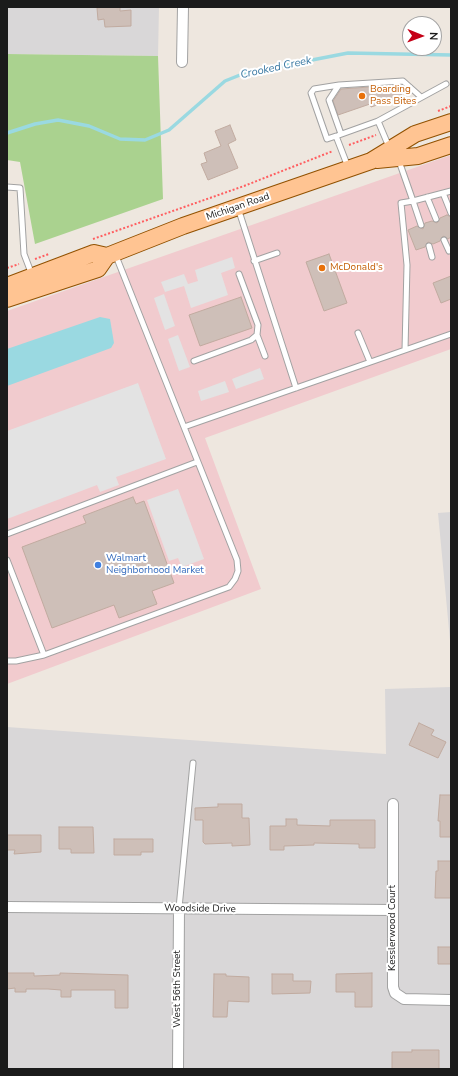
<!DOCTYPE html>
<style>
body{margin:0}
#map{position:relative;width:458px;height:1076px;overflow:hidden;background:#eee7df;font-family:"Nunito Sans",sans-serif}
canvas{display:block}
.frame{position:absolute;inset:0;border:8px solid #1b1b1b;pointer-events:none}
.north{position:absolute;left:402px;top:16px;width:40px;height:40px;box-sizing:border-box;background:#fff;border:1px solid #a4a4a4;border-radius:50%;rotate:91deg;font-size:11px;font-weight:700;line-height:16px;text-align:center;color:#1b1b1b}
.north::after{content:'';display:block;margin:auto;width:14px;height:18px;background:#c50016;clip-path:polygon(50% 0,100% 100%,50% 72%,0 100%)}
</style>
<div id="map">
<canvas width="458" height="1076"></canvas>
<div class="frame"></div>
<div class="north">N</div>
</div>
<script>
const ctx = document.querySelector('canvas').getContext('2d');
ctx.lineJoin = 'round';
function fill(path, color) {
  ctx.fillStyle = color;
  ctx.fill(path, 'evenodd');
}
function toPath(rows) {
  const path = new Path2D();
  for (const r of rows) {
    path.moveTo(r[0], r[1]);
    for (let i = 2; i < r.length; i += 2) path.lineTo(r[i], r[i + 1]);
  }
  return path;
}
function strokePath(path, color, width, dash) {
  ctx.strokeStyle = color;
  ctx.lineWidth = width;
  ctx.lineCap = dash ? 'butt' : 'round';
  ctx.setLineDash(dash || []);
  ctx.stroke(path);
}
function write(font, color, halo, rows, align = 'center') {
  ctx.font = font + ' "Nunito Sans",sans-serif';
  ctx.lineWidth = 4;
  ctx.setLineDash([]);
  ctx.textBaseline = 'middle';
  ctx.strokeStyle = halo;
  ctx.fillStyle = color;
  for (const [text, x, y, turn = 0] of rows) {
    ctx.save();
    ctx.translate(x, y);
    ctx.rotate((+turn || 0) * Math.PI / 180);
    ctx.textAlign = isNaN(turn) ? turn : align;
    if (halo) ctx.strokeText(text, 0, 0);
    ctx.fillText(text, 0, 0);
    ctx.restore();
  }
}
fill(toPath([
 [7,7,159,7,158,56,7,54],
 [451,512,451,651,438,513],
 [451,687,451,1069,7,1069,7,727,386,754,385,689]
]), '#d9d7d8');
fill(toPath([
 [451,155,451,349,205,438,261,589,7,684,7,311]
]), '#f1cbce');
fill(toPath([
 [7,54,158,56,163,199,35,244,20,162,7,160]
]), '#aad28f');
fill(toPath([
 [232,257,235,268,221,273,228,295,191,308,184,286,165,292,161,282,184,274,188,284,198,281,195,270],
 [164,294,175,326,165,330,154,298],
 [178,335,190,367,179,371,168,339],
 [260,368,264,379,236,389,232,379],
 [225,381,229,392,201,401,198,391],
 [138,383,166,459,116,477,119,485,100,492,97,485,7,519,7,431],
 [178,489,204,559,182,567,178,558,169,561,147,500]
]), '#e3e3e3');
fill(toPath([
 [100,317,110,319,114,343,111,348,7,386,7,349]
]), '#9ad9e1');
strokePath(toPath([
 [7,133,35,124,58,120,89,126,120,139,145,140,169,130,225,81,245,73,348,53,451,55]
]), '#9ad9e1', 3.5);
const building = toPath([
 [104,7,120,7,120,11,131,10,131,26,105,27,104,19,98,20,97,8,104,7],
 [398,85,402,97,371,107,370,104,338,115,333,101,341,89,398,85],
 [230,125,236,140,228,144,238,168,208,180,201,164,207,162,204,153,221,146,215,131,230,125],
 [447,215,451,217,451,237,448,239,443,236,440,241,433,244,428,242,425,247,416,250,408,230,417,226,423,229,425,223,432,221,437,223,440,218,447,215],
 [329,254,347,303,324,311,306,262,329,254],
 [451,276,451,299,441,303,433,283,451,276],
 [241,297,252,328,200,346,189,315,241,297],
 [133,497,136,504,144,501,174,583,152,591,157,604,119,618,114,605,52,628,22,547,86,523,83,516,133,497],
 [419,723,434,730,431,735,446,742,438,758,409,745,419,723],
 [440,795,451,795,451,837,440,837,440,821,438,821,440,795],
 [218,804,242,804,242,818,249,818,250,845,232,846,232,843,205,844,203,842,203,820,195,820,195,808,218,807,218,804],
 [286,819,297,819,297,825,330,826,330,820,375,820,375,848,359,848,359,844,314,843,314,845,284,846,284,850,270,850,270,826,286,826,286,819],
 [59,827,93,827,94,853,71,853,71,849,59,849,59,827],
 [7,835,41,835,41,852,14,854,15,850,7,850,7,835],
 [114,839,153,839,153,852,141,852,141,855,114,855,114,839],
 [438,861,451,861,451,898,435,898,436,871,438,871,438,861],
 [438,947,451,947,451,964,438,964,438,947],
 [7,973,34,973,34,976,60,975,60,973,128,975,128,1008,115,1008,115,990,71,990,71,997,61,997,61,990,48,989,26,989,26,992,15,992,15,988,7,989,7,973],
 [372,973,372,1007,355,1007,355,992,336,992,336,974,372,973],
 [214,974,226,974,226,976,249,977,249,1002,228,1001,227,1017,213,1017,214,974],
 [272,974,293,974,293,981,311,981,310,993,272,994,272,974],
 [412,1050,439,1050,439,1069,392,1069,392,1052,412,1052,412,1050]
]);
fill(building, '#cebfb8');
strokePath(building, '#c1aba0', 1);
const lane = toPath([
 [339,85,314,89,311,93,327,139,336,136,348,167],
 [378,121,446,84],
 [341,134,329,100,339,85,403,81,421,97],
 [339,135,378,121,389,147],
 [399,161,413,201,451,191],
 [7,187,20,188,24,254,32,275],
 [443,193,451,213],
 [427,197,436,219],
 [238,208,296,388],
 [444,240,449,251],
 [429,246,432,257],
 [116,256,184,427,451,334],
 [254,261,277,253],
 [358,333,370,362],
 [257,335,265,356],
 [405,350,407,265,401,203,413,201,421,225],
 [194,361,251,340,257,335,258,325,239,274],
 [7,534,197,462],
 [7,560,44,655],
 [7,661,16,661,44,655,229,587,235,579,238,571,237,560,184,427],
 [179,908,193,763]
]);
const street = toPath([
 [182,62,183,7],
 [393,804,393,987,395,993,404,999,451,1000],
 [7,907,393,910],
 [178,1069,179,908]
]);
const primary = toPath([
 [377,160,418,156,451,145],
 [7,286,94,253,107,256],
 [7,299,98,269,107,256,183,226,371,161,415,134,451,122]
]);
strokePath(lane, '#a2a2a2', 7);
strokePath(street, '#a2a2a2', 12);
strokePath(primary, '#915100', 18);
strokePath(toPath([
 [438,111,451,106],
 [349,145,376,135],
 [93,239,244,186,333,151],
 [35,259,49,254],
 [7,268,19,264]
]), '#ff5e60', 2, [2, 2]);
strokePath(lane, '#fff', 5);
strokePath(street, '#fff', 10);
strokePath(primary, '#ffc492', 16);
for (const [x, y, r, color] of [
 [362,96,4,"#e8710a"],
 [322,268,4,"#e8710a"],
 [98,565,4,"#3f7fe0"]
]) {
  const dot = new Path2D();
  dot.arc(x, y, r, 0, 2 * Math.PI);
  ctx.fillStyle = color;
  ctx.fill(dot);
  strokePath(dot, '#fff', 1.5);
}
write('10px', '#c56008', '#fff', [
 ["Boarding",370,90],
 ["Pass Bites",370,102],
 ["McDonald's",330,268]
], 'left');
write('10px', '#1b1b1b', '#fff', [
 ["Michigan Road",238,207,-19],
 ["Woodside Drive",200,909,1],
 ["Kesslerwood Court",393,928,-90],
 ["West 56th Street",178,989,-90]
]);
write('10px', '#366cbe', '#fff', [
 ["Walmart",106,559],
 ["Neighborhood Market",106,571]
], 'left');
write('italic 11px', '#3a79a3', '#fff', [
 ["Crooked Creek",276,68,-12]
]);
</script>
